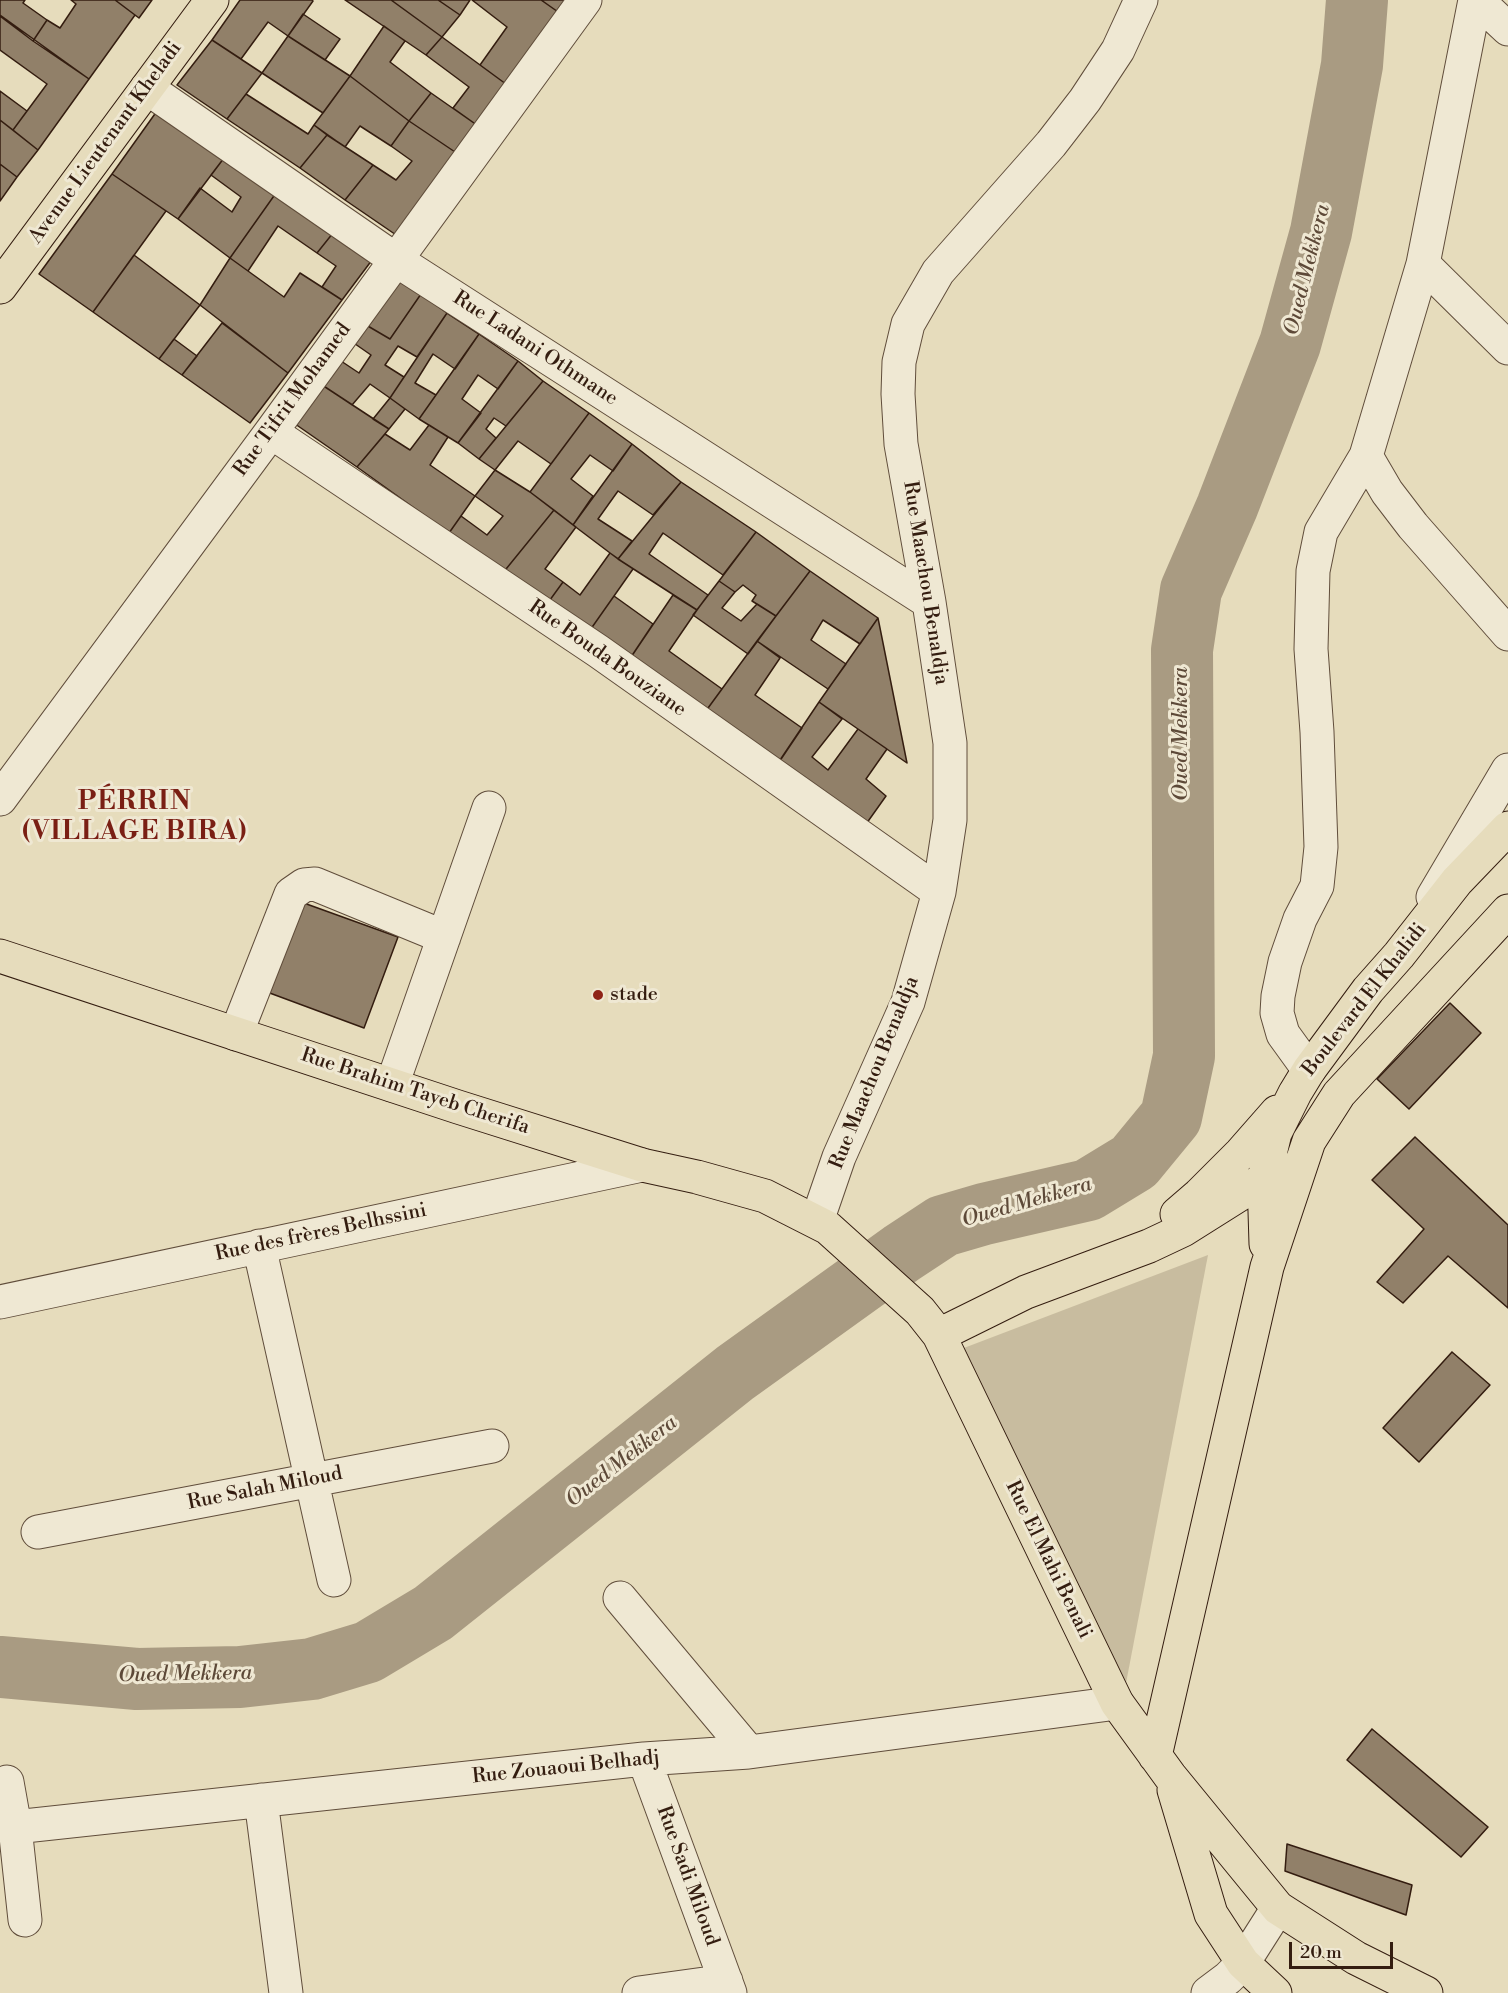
<!DOCTYPE html>
<meta charset="utf-8">
<style>
body{margin:0}
#map{position:relative;width:1508px;height:1993px;overflow:hidden;background:#e6dcbc;font-family:"Libre Bodoni",serif}
canvas{display:block}
.scale{position:absolute;left:1289px;top:1942px;width:104px;height:27px;box-sizing:border-box;border:3px solid #341d10;border-top:0;padding-left:8px;font-size:18px;line-height:21px;white-space:nowrap;color:#341d10;-webkit-text-stroke:4px #efe8d3;paint-order:stroke}
</style>
<div id="map">
<canvas width="1508" height="1993"></canvas>
<div class="scale">20 m</div>
</div>
<script>
const ctx = document.querySelector('canvas').getContext('2d');
ctx.lineJoin = 'round';
function fill(path, color) {
  ctx.fillStyle = color;
  ctx.fill(path, 'evenodd');
}
function toPath(rows) {
  const path = new Path2D();
  for (const r of rows) {
    path.moveTo(r[0], r[1]);
    for (let i = 2; i < r.length; i += 2) path.lineTo(r[i], r[i + 1]);
  }
  return path;
}
function strokePath(path, color, width, dash) {
  ctx.strokeStyle = color;
  ctx.lineWidth = width;
  ctx.lineCap = dash ? 'butt' : 'round';
  ctx.setLineDash(dash || []);
  ctx.stroke(path);
}
function write(font, color, halo, rows, align = 'center') {
  ctx.font = font + ' "Libre Bodoni",serif';
  ctx.lineWidth = 6;
  ctx.setLineDash([]);
  ctx.textBaseline = 'middle';
  ctx.strokeStyle = halo;
  ctx.fillStyle = color;
  for (const [text, x, y, turn = 0] of rows) {
    ctx.save();
    ctx.translate(x, y);
    ctx.rotate((+turn || 0) * Math.PI / 180);
    ctx.textAlign = isNaN(turn) ? turn : align;
    if (halo) ctx.strokeText(text, 0, 0);
    ctx.fillText(text, 0, 0);
    ctx.restore();
  }
}
fill(toPath([
 [1208,1255,1122,1704,956,1351]
]), '#c8bc9f');
strokePath(toPath([
 [0,1667,137,1679,240,1677,312,1669,368,1652,433,1613,735,1373,902,1253,943,1226,984,1214,1088,1190,1134,1162,1171,1117,1184,1056,1182,650,1191,590,1227,507,1290,344,1321,232,1352,65,1357,0]
]), '#a99b82', 62);
const building = toPath([
 [0,0,25,0,23,3,47,20,33,41,0,16,0,0],
 [71,0,115,0,135,15,89,79,33,41,47,20,60,28,76,4,71,0],
 [115,0,152,0,139,18,115,0],
 [240,0,312,0,313,1,288,36,268,22,241,59,212,40,240,0],
 [345,0,391,0,442,37,426,55,345,0],
 [391,0,438,0,460,15,442,37,391,0],
 [438,0,470,0,460,15,438,0],
 [472,0,541,0,561,14,510,87,480,65,507,27,472,0],
 [541,0,572,0,561,14,541,0],
 [303,14,340,39,325,60,288,36,303,14],
 [0,15,89,79,38,150,13,130,47,84,0,50,0,15],
 [384,26,405,41,390,62,431,93,409,121,350,76,384,26],
 [288,36,350,76,323,113,262,73,288,36],
 [442,37,510,87,481,128,453,108,469,87,426,55,442,37],
 [212,40,262,73,227,119,177,85,212,40],
 [350,76,409,121,391,146,360,126,345,147,314,125,350,76],
 [0,91,27,111,13,130,0,120,0,91],
 [431,93,481,128,461,156,409,121,431,93],
 [246,94,308,134,314,125,327,135,300,168,227,119,246,94],
 [157,111,224,158,178,219,112,174,157,111],
 [0,120,38,150,17,177,0,164,0,120],
 [409,121,461,156,402,239,345,200,373,165,396,180,412,161,391,146,409,121],
 [327,135,373,165,345,200,300,168,327,135],
 [224,158,276,193,230,258,178,219,200,188,232,212,241,197,211,175,224,158],
 [0,164,17,177,0,201,0,164],
 [112,174,166,211,93,312,39,274,112,174],
 [276,193,333,233,317,253,278,226,248,271,230,258,276,193],
 [333,233,372,260,342,300,322,287,336,266,317,253,333,233],
 [134,255,200,305,159,359,93,312,134,255],
 [230,258,284,297,300,273,342,300,288,373,200,305,230,258],
 [393,278,421,294,390,339,361,322,393,278],
 [421,294,447,313,417,357,398,346,385,365,404,377,390,398,370,384,352,405,316,381,335,357,359,373,371,355,348,339,361,322,390,339,421,294],
 [447,313,479,334,455,369,433,354,415,383,436,395,419,419,390,398,447,313],
 [222,323,288,373,250,423,182,375,222,323],
 [479,334,518,361,498,389,478,375,462,399,481,413,458,443,419,419,479,334],
 [174,339,197,356,182,375,159,359,174,339],
 [518,361,543,381,506,426,494,418,486,429,496,438,479,459,458,443,518,361],
 [316,381,389,429,357,467,288,419,316,381],
 [543,381,589,413,551,464,518,441,495,470,479,459,543,381],
 [390,398,405,409,389,429,373,419,390,398],
 [589,413,632,444,613,471,590,455,571,479,593,496,573,525,530,492,589,413],
 [429,425,448,437,430,465,475,496,449,533,357,467,385,434,410,450,429,425],
 [632,444,681,482,653,515,618,491,598,519,632,541,618,559,573,525,632,444],
 [495,470,530,492,554,510,502,574,449,533,461,516,487,535,503,516,475,496,495,470],
 [681,482,756,532,723,575,663,533,649,554,708,595,697,610,618,559,681,482],
 [554,510,576,527,545,569,563,582,547,604,502,574,554,510],
 [756,532,810,571,776,616,752,601,756,595,743,585,735,592,719,581,756,532],
 [610,553,633,569,588,633,547,604,563,582,580,595,610,553],
 [810,571,878,618,860,644,823,620,811,640,846,664,828,689,757,641,810,571],
 [719,581,735,592,722,608,741,621,757,604,776,616,748,654,693,615,719,581],
 [673,595,697,610,669,651,722,689,700,719,627,663,673,595],
 [614,596,653,624,627,663,588,633,614,596],
 [878,618,907,763,819,702,878,618],
 [757,641,780,658,755,695,802,728,775,768,700,719,757,641],
 [819,702,842,719,812,757,828,770,858,729,887,749,866,779,886,796,859,834,772,772,819,702],
 [301,902,398,937,364,1028,267,992,301,902],
 [1450,1003,1481,1033,1409,1109,1377,1079,1450,1003],
 [1415,1137,1508,1225,1508,1308,1448,1256,1403,1303,1377,1282,1424,1229,1372,1180,1415,1137],
 [1452,1352,1490,1385,1419,1462,1383,1428,1452,1352],
 [1372,1729,1488,1827,1461,1857,1347,1760,1372,1729],
 [1287,1844,1412,1885,1406,1915,1285,1871,1287,1844]
]);
fill(building, '#918069');
strokePath(building, '#341d10', 1.5);
const minor = toPath([
 [1475,0,1423,264,1366,456,1387,492,1413,526,1508,634],
 [1477,0,1508,29],
 [147,88,396,260,929,602],
 [1423,264,1508,348],
 [271,432,598,651,939,892],
 [0,799,271,432,585,0],
 [1433,897,1508,770],
 [236,1034,291,894,304,885,315,884,444,937],
 [1309,1070,1283,1034,1277,1013,1278,996,1285,962,1300,919,1317,886,1321,847,1317,732,1311,649,1313,571,1321,532,1366,456],
 [392,1085,489,808],
 [817,1221,839,1157,908,1002,939,892,950,820,950,743,929,602,901,444,898,394,899,362,908,324,938,272,1051,144,1085,100,1118,50,1141,0],
 [259,1246,334,1580],
 [0,1302,642,1165],
 [38,1532,492,1446],
 [620,1598,749,1752],
 [644,1759,730,1993],
 [7,1782,15,1827,25,1920],
 [261,1800,286,1993],
 [15,1827,644,1759,749,1752,1117,1703],
 [639,1993,726,1981],
 [1208,1993,1228,1978,1243,1963,1278,1908]
]);
const major = toPath([
 [0,287,212,0],
 [0,956,458,1107,642,1165,697,1177,765,1196,828,1228,920,1311,939,1335,1117,1703,1170,1776,1278,1908,1356,1958,1426,1993],
 [1177,1214,1199,1195,1241,1153,1277,1112],
 [1266,1244,1264,1179,1275,1133,1295,1093,1309,1070,1368,990,1399,955,1457,881,1508,828],
 [939,1335,1026,1292,1149,1246,1183,1230,1264,1179,1278,1167],
 [1155,1756,1267,1267,1309,1141,1339,1094,1508,911],
 [1174,1790,1211,1914,1243,1963,1275,1993]
]);
strokePath(minor, '#604d3b', 35);
strokePath(major, '#341d10', 35);
strokePath(minor, '#efe8d3', 33);
strokePath(major, '#e6dcbc', 33);
for (const [x, y, r, color] of [
 [598,995,6,"#8f2418"]
]) {
  const dot = new Path2D();
  dot.arc(x, y, r, 0, 2 * Math.PI);
  ctx.fillStyle = color;
  ctx.fill(dot);
  strokePath(dot, '#efe8d3', 2);
}
write('20px', '#341d10', '#efe8d3', [
 ["Avenue Lieutenant Kheladi",106,143,-54],
 ["Rue Ladani Othmane",535,349,33],
 ["Rue Tifrit Mohamed",293,400,-54],
 ["Rue Maachou Benaldja",925,583,81],
 ["Rue Bouda Bouziane",607,659,35],
 ["Boulevard El Khalidi",1365,1000,-52],
 ["Rue Maachou Benaldja",875,1073,-68],
 ["Rue Brahim Tayeb Cherifa",415,1092,18],
 ["Rue des frères Belhssini",321,1233,-12],
 ["Rue Salah Miloud",265,1489,-11],
 ["Rue El Mahi Benali",1048,1560,64],
 ["Rue Zouaoui Belhadj",566,1768,-6],
 ["Rue Sadi Miloud",687,1876,70]
]);
write('20px', '#341d10', '#efe8d3', [
 ["stade",610,995]
], 'left');
write('italic 21px', '#5d4938', '#efe8d3', [
 ["Oued Mekkera",1308,270,-76],
 ["Oued Mekkera",1182,734,-90],
 ["Oued Mekkera",1027,1203,-16],
 ["Oued Mekkera",622,1462,-38],
 ["Oued Mekkera",185,1675,-1]
]);
ctx.letterSpacing = '1.5px';
write('bold 26px', '#7a1f14', '#efe8d3', [
 ["PÉRRIN",135,803],
 ["(VILLAGE BIRA)",135,833]
]);
ctx.letterSpacing = '0px';
</script>
